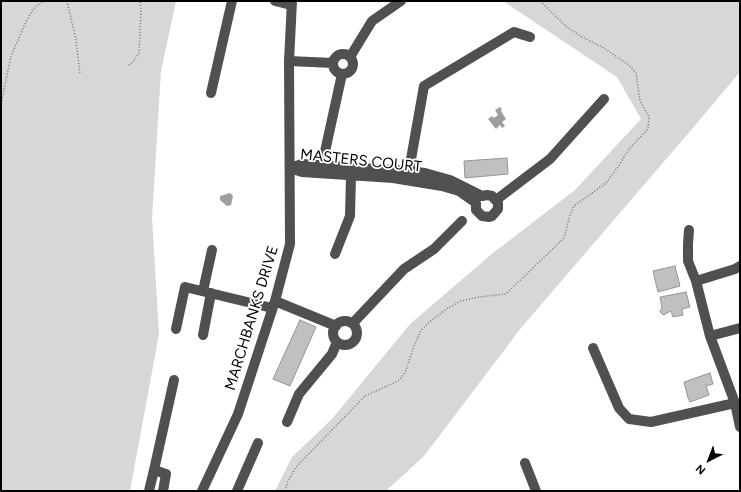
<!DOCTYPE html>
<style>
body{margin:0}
#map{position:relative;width:741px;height:492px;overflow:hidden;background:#fff;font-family:Figtree,sans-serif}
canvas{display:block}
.frame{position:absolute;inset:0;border:2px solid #000;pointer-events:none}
.north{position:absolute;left:689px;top:440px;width:40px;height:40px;-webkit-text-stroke:3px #fff;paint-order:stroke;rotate:222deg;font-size:11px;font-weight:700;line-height:16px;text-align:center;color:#000}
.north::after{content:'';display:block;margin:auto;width:14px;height:18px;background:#000;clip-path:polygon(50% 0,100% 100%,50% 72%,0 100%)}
</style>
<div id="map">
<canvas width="741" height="492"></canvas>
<div class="frame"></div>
<div class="north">N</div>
</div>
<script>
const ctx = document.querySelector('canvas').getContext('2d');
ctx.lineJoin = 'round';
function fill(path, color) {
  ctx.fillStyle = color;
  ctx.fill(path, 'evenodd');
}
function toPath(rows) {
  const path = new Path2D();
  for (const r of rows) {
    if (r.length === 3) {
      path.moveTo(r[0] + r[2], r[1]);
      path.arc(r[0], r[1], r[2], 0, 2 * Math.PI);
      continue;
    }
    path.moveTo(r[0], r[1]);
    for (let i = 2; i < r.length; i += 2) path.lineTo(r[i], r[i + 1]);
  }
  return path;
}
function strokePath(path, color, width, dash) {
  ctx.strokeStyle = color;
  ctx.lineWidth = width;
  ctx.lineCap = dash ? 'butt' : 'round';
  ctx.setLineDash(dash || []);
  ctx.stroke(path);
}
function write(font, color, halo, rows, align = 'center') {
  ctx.font = font + ' Figtree,sans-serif';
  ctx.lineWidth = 3.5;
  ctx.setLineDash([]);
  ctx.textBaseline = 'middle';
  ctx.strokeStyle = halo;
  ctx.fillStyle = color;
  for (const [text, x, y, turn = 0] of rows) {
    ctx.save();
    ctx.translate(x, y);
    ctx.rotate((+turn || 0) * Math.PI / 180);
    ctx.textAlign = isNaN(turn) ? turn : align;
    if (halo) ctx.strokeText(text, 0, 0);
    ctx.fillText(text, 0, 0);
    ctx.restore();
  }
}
fill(toPath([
 [1,1,176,1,161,71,152,218,159,334,130,491,1,491],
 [503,1,740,1,740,72,692,129,521,328,424,456,386,491,275,491,292,457,332,419,410,324,493,253,575,190,641,119,617,77]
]), '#d7d7d7');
fill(toPath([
 [500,107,502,110,501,111,506,119,502,122,505,126,502,128,500,125,496,129,488,119,492,116,494,118,498,115,495,110],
 [230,193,233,196,231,205,227,206,220,200,220,196]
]), '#9e9e9e');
const building = toPath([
 [507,158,508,174,465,178,464,161,507,158],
 [675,266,680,286,658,292,653,271,675,266],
 [686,292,690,307,682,309,683,315,673,317,671,311,663,315,661,313,660,311,662,308,660,297,686,292],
 [300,320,316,327,290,386,273,379,300,320],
 [710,373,713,384,706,386,709,395,690,402,688,398,684,382,710,373]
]);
fill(building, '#c0c0c0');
strokePath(building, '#949494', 1);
strokePath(toPath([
 [67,1,76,40,80,74],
 [129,65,133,62,139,53,141,11,140,1],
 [1,104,11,56,25,24,33,9,43,1],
 [285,491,288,481,296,467,365,396,398,381,405,373,414,346,420,332,428,323,448,308,461,301,479,297,506,294,564,238,570,215,574,206,606,183,618,167,629,149,648,129,649,117,640,101,636,73,629,65,602,47,582,37,567,27,540,1]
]), '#727272', 1.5, [1, 2]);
strokePath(toPath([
 [275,1,291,5],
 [343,64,10],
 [350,57,372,21,401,1],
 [289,61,333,63],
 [211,93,232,1],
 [324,156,342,74],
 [302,164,408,171,425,173,450,180,482,196,487,195,492,196,498,203,498,209,492,216,489,217,482,216,476,210,476,203,459,191,442,186,393,178,302,172,290,168,302,164],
 [408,176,424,86,514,32,530,37],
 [496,200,550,159,604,99],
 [689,230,688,244,688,261,696,281,710,336,735,403,740,427],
 [335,254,350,216,351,176,353,169],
 [696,281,735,269,740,266],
 [203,291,212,250],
 [275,301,336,326],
 [345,333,12],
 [353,323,404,269,434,249,462,221],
 [176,329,185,287,272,308],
 [203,335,211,293],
 [710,336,740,328],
 [593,348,619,408,629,419,651,422,735,403],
 [287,422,299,394,332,354,337,342],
 [525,463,536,491],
 [149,491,154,470],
 [163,491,166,474,154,470,174,380],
 [202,491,238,414,275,301,290,244,289,61,292,1],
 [237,491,258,443]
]), '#505050', 10);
write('15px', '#000', '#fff', [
 ["MASTERS COURT",361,161,6],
 ["MARCHBANKS DRIVE",252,318,-73]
]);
</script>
